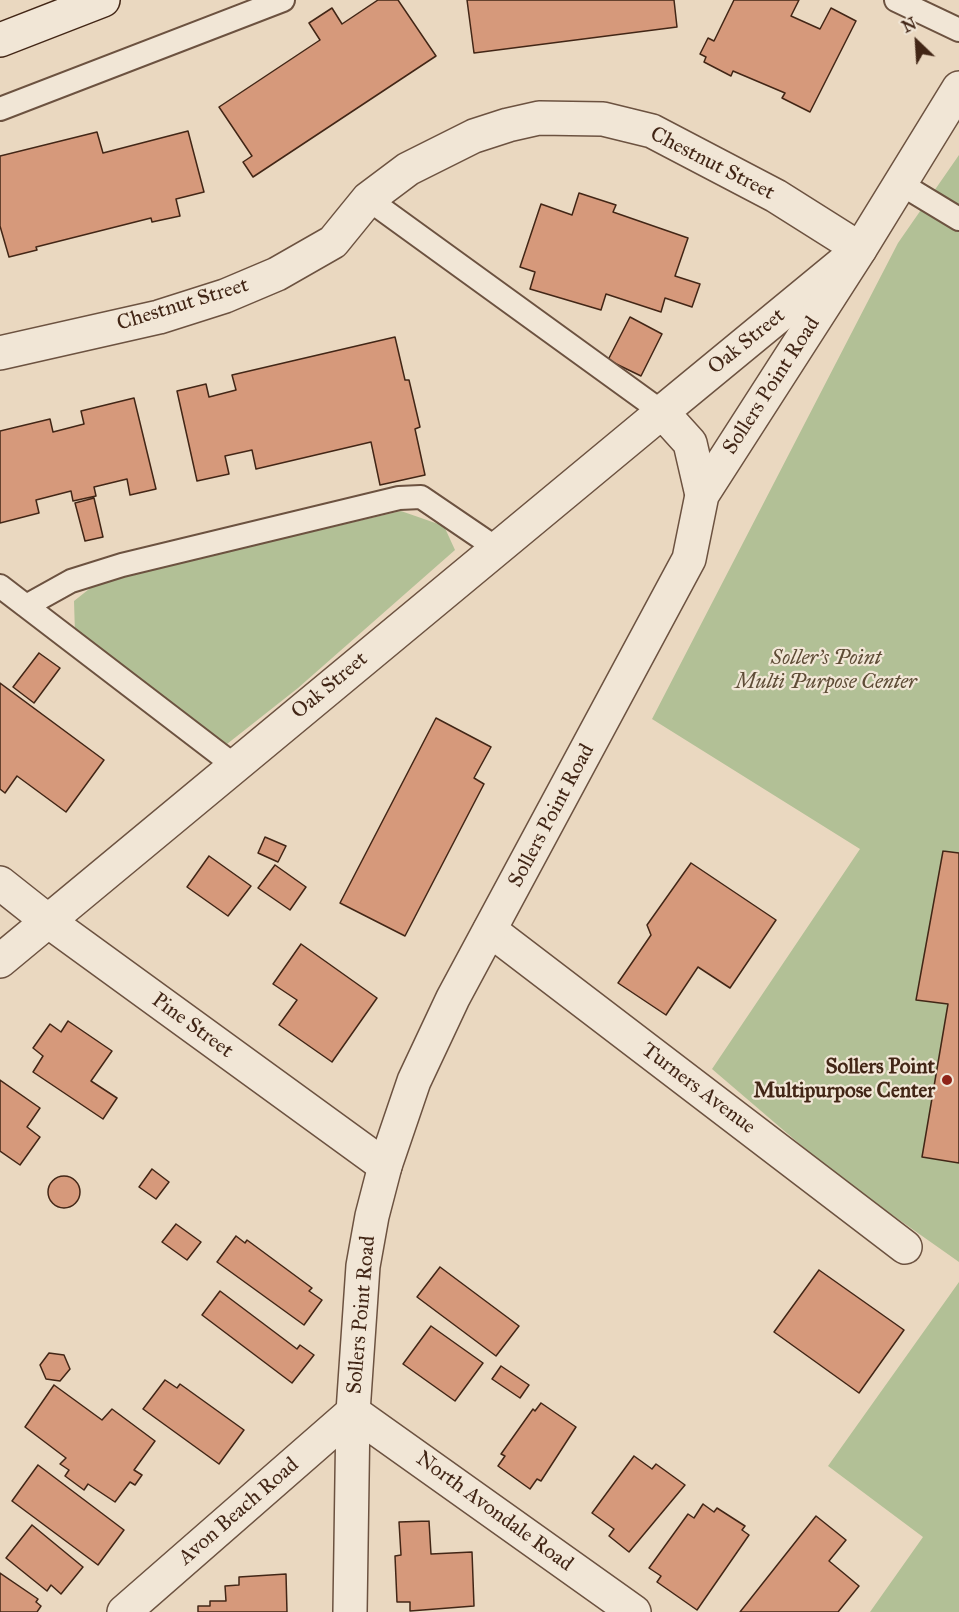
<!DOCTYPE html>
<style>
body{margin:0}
#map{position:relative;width:959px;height:1612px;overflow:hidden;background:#ead8c0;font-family:"IM FELL Great Primer",serif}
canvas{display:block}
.north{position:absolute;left:887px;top:12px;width:60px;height:60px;-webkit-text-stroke:4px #f1e6d6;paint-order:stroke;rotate:335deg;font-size:16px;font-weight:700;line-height:24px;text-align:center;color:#422616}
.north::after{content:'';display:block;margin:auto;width:21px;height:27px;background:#422616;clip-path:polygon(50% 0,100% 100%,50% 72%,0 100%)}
</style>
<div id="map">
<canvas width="959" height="1612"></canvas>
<div class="north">N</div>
</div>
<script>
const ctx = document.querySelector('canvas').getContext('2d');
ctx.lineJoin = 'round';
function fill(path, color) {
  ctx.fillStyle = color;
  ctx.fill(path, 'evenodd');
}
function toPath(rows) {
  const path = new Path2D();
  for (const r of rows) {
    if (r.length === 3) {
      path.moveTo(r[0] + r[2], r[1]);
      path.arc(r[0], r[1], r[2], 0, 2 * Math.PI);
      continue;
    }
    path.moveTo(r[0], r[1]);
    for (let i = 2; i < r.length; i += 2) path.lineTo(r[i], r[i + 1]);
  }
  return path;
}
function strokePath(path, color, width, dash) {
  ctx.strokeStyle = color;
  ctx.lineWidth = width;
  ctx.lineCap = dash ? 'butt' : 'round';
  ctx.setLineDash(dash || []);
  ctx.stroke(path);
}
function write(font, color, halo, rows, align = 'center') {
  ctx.font = font + ' "IM FELL Great Primer",serif';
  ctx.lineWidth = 4.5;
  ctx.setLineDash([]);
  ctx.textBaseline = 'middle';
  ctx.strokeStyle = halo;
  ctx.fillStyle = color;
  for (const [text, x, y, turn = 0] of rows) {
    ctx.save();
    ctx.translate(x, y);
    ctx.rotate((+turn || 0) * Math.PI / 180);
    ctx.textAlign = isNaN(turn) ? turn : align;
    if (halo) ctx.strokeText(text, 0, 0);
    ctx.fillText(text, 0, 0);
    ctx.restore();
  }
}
fill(toPath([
 [959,155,959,1262,837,1176,712,1069,860,849,652,719,898,243],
 [401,511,444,526,455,550,298,688,227,744,75,634,74,601,98,582],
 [959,1282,959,1612,870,1612,923,1537,828,1466]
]), '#b2c096');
const building = toPath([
 [378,0,398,0,436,56,253,177,243,162,252,156,219,107,320,40,309,23,332,8,342,24,378,0],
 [467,0,674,0,677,27,474,53,467,0],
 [734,0,799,0,791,16,820,29,831,8,856,21,810,112,782,98,785,93,733,71,731,76,704,62,706,57,700,54,708,38,714,41,734,0],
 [188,131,204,192,176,199,180,216,152,222,151,218,36,247,37,250,9,257,0,226,0,156,97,132,103,153,188,131],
 [579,193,616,205,613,212,688,238,675,276,700,284,692,307,665,298,661,312,606,294,601,310,530,289,535,272,520,267,541,204,572,215,579,193],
 [630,317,662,334,641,376,608,360,630,317],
 [395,337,405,380,409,380,420,427,415,429,425,475,380,485,371,442,256,469,252,450,225,456,229,474,197,481,177,391,206,384,209,397,236,390,232,375,395,337],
 [134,398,156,489,130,495,127,479,94,487,96,496,73,501,71,491,36,500,39,513,0,523,0,431,50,419,53,432,84,424,81,411,134,398],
 [94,498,103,537,85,541,75,503,94,498],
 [39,653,60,668,34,703,13,687,39,653],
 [0,683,104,760,66,812,17,776,5,793,0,789,0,683],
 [436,718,491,747,474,778,484,784,405,936,340,903,436,718],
 [265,837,286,846,278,862,258,853,265,837],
 [943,851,959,853,959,1163,922,1157,948,1004,916,1000,943,851],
 [209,856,251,886,228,916,187,887,209,856],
 [691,863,776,920,730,988,698,967,666,1015,618,983,651,935,647,925,691,863],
 [275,865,306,887,290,910,258,888,275,865],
 [301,944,377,998,332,1062,279,1025,297,1000,273,984,301,944],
 [68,1021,112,1051,91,1081,117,1098,103,1119,33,1072,43,1056,33,1048,50,1024,61,1032,68,1021],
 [0,1080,40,1108,27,1127,40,1137,20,1165,0,1151,0,1080],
 [152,1169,169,1182,156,1199,139,1187,152,1169],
 [64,1192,16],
 [176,1224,201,1242,187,1260,162,1242,176,1224],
 [236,1236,245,1243,247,1240,312,1288,309,1291,322,1300,304,1325,217,1262,236,1236],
 [440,1267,519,1326,496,1356,417,1297,440,1267],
 [819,1270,904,1330,859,1393,774,1332,819,1270],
 [220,1291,297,1349,300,1345,314,1355,292,1383,202,1315,220,1291],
 [431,1326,483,1363,455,1401,403,1364,431,1326],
 [49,1353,64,1355,70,1369,60,1381,46,1379,40,1365,49,1353],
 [501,1366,529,1385,520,1398,492,1379,501,1366],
 [165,1380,177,1388,180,1384,244,1430,219,1464,143,1409,165,1380],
 [54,1385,102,1420,112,1409,155,1441,134,1470,142,1475,135,1485,130,1482,115,1502,88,1484,84,1490,65,1476,69,1470,60,1464,66,1458,25,1427,54,1385],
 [541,1403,576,1427,541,1481,537,1479,530,1489,498,1466,505,1456,501,1454,533,1409,535,1411,541,1403],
 [634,1456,652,1469,656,1464,685,1485,629,1552,609,1536,614,1529,592,1513,634,1456],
 [38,1465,124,1530,98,1565,12,1501,38,1465],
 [703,1504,714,1512,717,1508,745,1526,742,1530,749,1535,697,1610,657,1582,661,1576,649,1568,688,1514,694,1518,703,1504],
 [816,1516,846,1540,829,1561,859,1586,838,1612,740,1612,816,1516],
 [429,1521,431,1554,472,1552,474,1606,410,1611,410,1602,397,1602,395,1556,401,1555,399,1522,429,1521],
 [32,1525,83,1567,61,1594,51,1585,47,1591,6,1558,32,1525],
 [0,1573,38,1599,36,1602,41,1606,37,1612,0,1612,0,1573],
 [286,1574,287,1612,198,1612,198,1606,210,1606,210,1601,226,1601,225,1586,239,1585,239,1577,286,1574]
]);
fill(building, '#d6997b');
strokePath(building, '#422616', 1.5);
const service = toPath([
 [896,0,959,30],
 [0,109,283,0],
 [901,184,959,219],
 [368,199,662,412],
 [0,586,26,606,71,581,122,565,399,498,421,497,496,548],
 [26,606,235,766]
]);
const minor = toPath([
 [0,353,159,317,225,296,277,274,333,242,368,199,408,169,474,136,508,125,539,118,603,119,652,131,776,196,860,249,662,412],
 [0,883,48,921,385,1166],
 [490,930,905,1247],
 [0,961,662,412,690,443,702,495],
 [353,1412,634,1612],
 [350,1612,353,1412]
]);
const tertiary = toPath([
 [124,1612,353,1412,363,1266,372,1216,385,1166,414,1081,453,998,689,559,702,495,860,249,959,88]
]);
const secondary = toPath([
 [0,40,103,0]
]);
strokePath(service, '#6c5240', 26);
strokePath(minor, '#6c5240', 36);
strokePath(tertiary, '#6c5240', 36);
strokePath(secondary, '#422616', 36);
strokePath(service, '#f1e6d6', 22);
strokePath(minor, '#f1e6d6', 33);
strokePath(tertiary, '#f1e6d6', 33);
strokePath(secondary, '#f1e6d6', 33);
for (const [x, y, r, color] of [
 [947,1080,6,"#8f2418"]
]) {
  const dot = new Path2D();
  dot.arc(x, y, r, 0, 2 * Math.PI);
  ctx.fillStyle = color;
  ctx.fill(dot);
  strokePath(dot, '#f1e6d6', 2);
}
write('21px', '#422616', '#f1e6d6', [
 ["Chestnut Street",712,164,27],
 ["Chestnut Street",183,305,-17],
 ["Oak Street",747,342,-39],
 ["Sollers Point Road",772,386,-57],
 ["Oak Street",330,686,-40],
 ["Sollers Point Road",552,816,-62],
 ["Pine Street",192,1026,36],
 ["Turners Avenue",698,1089,37],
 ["Sollers Point Road",362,1315,-85],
 ["Avon Beach Road",239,1512,-41],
 ["North Avondale Road",494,1512,36]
]);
write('italic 21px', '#5e4c36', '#f1e6d6', [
 ["Soller's Point",826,659],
 ["Multi Purpose Center",826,683]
]);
write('bold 21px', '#422616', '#f1e6d6', [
 ["Sollers Point",935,1068],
 ["Multipurpose Center",935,1092]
], 'right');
</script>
